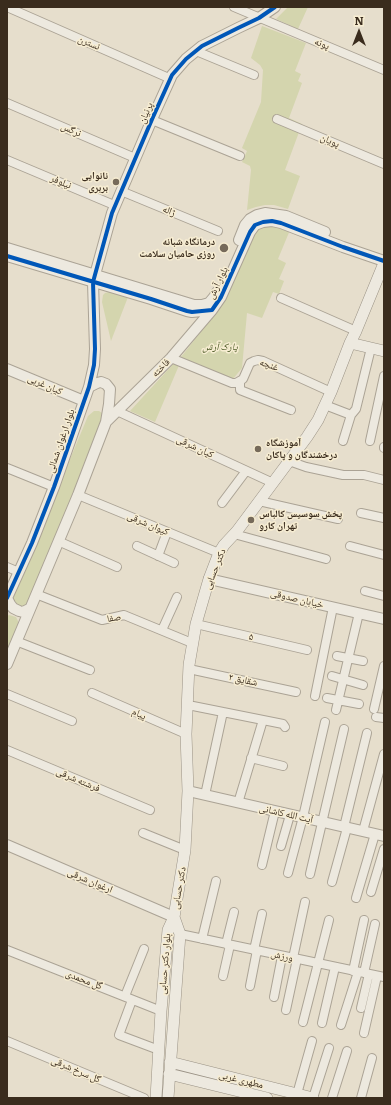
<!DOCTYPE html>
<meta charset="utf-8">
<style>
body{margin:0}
#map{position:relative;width:391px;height:1105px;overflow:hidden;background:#e6decc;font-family:Literata,serif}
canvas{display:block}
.frame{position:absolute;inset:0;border:8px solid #3a2c1d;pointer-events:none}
.north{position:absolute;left:339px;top:12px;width:40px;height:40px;-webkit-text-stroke:3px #f7edd2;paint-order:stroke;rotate:0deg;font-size:11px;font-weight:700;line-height:16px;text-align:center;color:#3a2c1d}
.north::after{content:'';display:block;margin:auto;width:14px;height:18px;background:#3a2c1d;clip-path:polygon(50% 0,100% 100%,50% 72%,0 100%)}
</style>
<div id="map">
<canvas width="391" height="1105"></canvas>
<div class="frame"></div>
<div class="north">N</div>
</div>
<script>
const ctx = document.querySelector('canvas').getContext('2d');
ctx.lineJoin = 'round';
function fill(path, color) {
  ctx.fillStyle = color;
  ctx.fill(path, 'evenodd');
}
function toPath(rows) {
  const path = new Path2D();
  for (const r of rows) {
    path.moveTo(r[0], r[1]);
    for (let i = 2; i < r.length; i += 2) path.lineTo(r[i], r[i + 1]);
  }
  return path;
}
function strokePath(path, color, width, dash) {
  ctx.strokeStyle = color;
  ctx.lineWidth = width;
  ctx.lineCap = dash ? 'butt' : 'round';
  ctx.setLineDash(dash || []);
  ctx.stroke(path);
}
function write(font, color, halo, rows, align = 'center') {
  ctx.font = font + ' Literata,"Noto Naskh Arabic",serif';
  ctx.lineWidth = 3;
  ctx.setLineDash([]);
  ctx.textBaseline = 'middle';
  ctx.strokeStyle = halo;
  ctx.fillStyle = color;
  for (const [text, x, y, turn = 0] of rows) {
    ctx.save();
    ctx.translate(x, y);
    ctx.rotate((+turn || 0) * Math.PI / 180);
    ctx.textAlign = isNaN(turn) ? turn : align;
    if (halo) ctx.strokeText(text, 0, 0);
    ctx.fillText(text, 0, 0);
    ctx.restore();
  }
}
fill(toPath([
 [288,7,308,7,298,29,276,19],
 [262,26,306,43,295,71,301,74,298,81,302,83,289,118,302,124,285,170,300,176,288,209,274,205,265,205,256,207,247,210,251,170,250,166,242,162,247,151,242,148,261,102,263,70,260,65,251,58],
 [271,223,290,230,278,259,286,263,279,279,284,281,279,294,273,292,262,318,247,313,242,368,233,379,181,357,221,306,256,228],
 [109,292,128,297,111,341,102,302,103,295,105,293],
 [176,361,180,363,155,422,130,411],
 [94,411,99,411,102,413,104,416,104,421,28,604,24,607,16,607,12,598,88,416],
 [9,615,16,617,18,621,18,625,7,653,7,616]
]), '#d4d5ae');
const minor = toPath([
 [7,7,171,79],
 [234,7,384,70],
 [196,51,254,75],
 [7,103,135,158],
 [277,119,384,164],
 [152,120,240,156],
 [7,160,114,205],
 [121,191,218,231],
 [281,298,356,331],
 [171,358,232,383,236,383,243,379,250,363,254,361,258,360,263,361,331,392],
 [240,381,240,390,291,410],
 [325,405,351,415],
 [117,411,273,483],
 [343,441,351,415,356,409,371,348],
 [370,441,384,376],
 [384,448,384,447],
 [289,461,306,467,343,475,364,475,384,480],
 [7,468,54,487],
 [78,495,219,553],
 [259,501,338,519],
 [222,503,246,471],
 [361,513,384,518],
 [234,534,326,559],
 [58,541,117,567],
 [137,546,174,563],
 [350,546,384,555],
 [158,556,167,532],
 [7,567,19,572],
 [365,591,384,596],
 [36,594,102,620,124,615,192,643],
 [196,624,307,650],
 [162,630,177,597],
 [16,641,90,670],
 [337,656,363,661],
 [189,669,296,692],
 [332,676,363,685],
 [92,693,186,734],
 [7,694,72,721],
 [315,696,333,607],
 [327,698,359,704],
 [188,705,283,724,285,727],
 [374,709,384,666],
 [336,710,359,613],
 [376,717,384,718],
 [7,750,150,810],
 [251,758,283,766],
 [205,795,223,712],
 [238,803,263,720],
 [344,827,367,733],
 [363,831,384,754],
 [143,833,185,850],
 [281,846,290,815],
 [262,865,275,811],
 [288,873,303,817,325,722],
 [310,874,344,729],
 [332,882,347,828],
 [371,892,384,849],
 [356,898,375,834],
 [180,934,384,977],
 [202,939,216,881],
 [226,944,234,912],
 [7,950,161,1011],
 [254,950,262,914],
 [293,958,305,902],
 [353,971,364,920],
 [364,973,375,924],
 [223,976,230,945],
 [250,986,257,950],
 [125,996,144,949],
 [274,997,282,956],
 [132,1000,119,1035,159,1050],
 [361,1008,369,974],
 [286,1010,297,959],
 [303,1022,329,920],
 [322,1023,335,967],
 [341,1025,358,972],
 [364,1033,377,976],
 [7,1041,144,1098],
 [297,1094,312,1041],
 [313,1098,329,1048],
 [332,1098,347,1051],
 [361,1098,372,1058]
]);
const tertiary = toPath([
 [239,240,245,225,250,219,257,215,265,213,286,216,325,232],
 [7,248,194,305,202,305,209,303,214,297,217,292],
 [7,256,151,299,187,311,192,312,212,310,221,297,250,232,255,225,263,222,272,221,281,223,343,247,384,261],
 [7,369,84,401],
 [106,422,171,358,212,310],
 [209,579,384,619],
 [7,598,32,543,54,487,89,387,94,365,95,349,93,282,112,213,153,117,172,75,186,59,202,46,238,28,259,18,275,7],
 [7,598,10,604,13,608,19,611,23,612,29,609],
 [7,664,78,495,106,422,109,404,110,389,106,384,101,382,97,383,89,387],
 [188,791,384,836],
 [7,845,174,917]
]);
const secondary = toPath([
 [350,343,384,351],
 [170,1062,313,1098],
 [169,1074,267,1098],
 [156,1098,161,1011,168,930,174,917,185,850,188,791,186,734,189,665,196,624,209,579,219,553,224,545,237,531,307,437,318,420,331,392,350,343,356,331,384,263],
 [168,1098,180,934,174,917]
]);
strokePath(minor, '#aba395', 10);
strokePath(tertiary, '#aba395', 12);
strokePath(secondary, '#9a9285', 12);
strokePath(minor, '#ede9df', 8);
strokePath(tertiary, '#ede9df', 10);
strokePath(secondary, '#ede9df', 11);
strokePath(toPath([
 [7,256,151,299,187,311,192,312,212,310,221,297,250,232,255,225,263,222,272,221,281,223,343,247,384,261],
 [7,598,32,543,54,487,89,387,94,365,95,349,93,282,112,213,153,117,172,75,186,59,202,46,238,28,259,18,275,7]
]), '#0057b8', 4);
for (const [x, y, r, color] of [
 [116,182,4,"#766a5a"],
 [224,248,5,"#766a5a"],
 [258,449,4,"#766a5a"],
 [251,520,4,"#766a5a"]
]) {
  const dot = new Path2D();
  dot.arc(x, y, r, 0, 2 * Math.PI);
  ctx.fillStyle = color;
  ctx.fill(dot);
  strokePath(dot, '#f7edd2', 1.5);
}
write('10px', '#3a2c1d', '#f7edd2', [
 ["نسترن",89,43,23],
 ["پونه",322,44,23],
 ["پرنیان",146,113,-66],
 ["نرگس",71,130,23],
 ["پویان",330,141,23],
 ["نیلوفر",61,182,23],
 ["ژاله",169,211,22],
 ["بلوار آرش",218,283,-64],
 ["غنچه",269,365,19],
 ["فاخته",161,368,-45],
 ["کیان غربی",45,385,23],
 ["بلوار ارغوان شمالی",61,441,-71],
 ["کیان شرقی",195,447,25],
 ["کیوان شرقی",148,524,23],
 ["دکتر حسابی",215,569,-68],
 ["خیابان صدوقی",297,599,13],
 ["صفا",114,618,-9],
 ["۵",251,637,13],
 ["شقایق ۲",243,680,12],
 ["پیام",139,714,23],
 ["فرشته شرقی",78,780,23],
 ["آیت الله کاشانی",286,814,13],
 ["ارغوان شرقی",90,881,23],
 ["دکتر حسابی",179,888,-80],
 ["ورزش",282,956,12],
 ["بلوار دکتر حسابی",165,964,-85],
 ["گل محمدی",84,980,21],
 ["گل سرخ شرقی",76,1070,23],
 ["مطهری غربی",241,1080,14]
]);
write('bold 10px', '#3a2c1d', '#f7edd2', [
 ["نانوایی",108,176],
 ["بربری",108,188],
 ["درمانگاه شبانه",215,242],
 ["روزی حامیان سلامت",215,254],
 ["آموزشگاه",266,443,"left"],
 ["درخشندگان و پاکان",266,455,"left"],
 ["پخش سوسیس کالباس",259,514,"left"],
 ["تهران کارو",259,526,"left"]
], 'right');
write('italic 10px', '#495723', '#f7edd2', [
 ["پارک آرش",220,347]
]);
</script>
